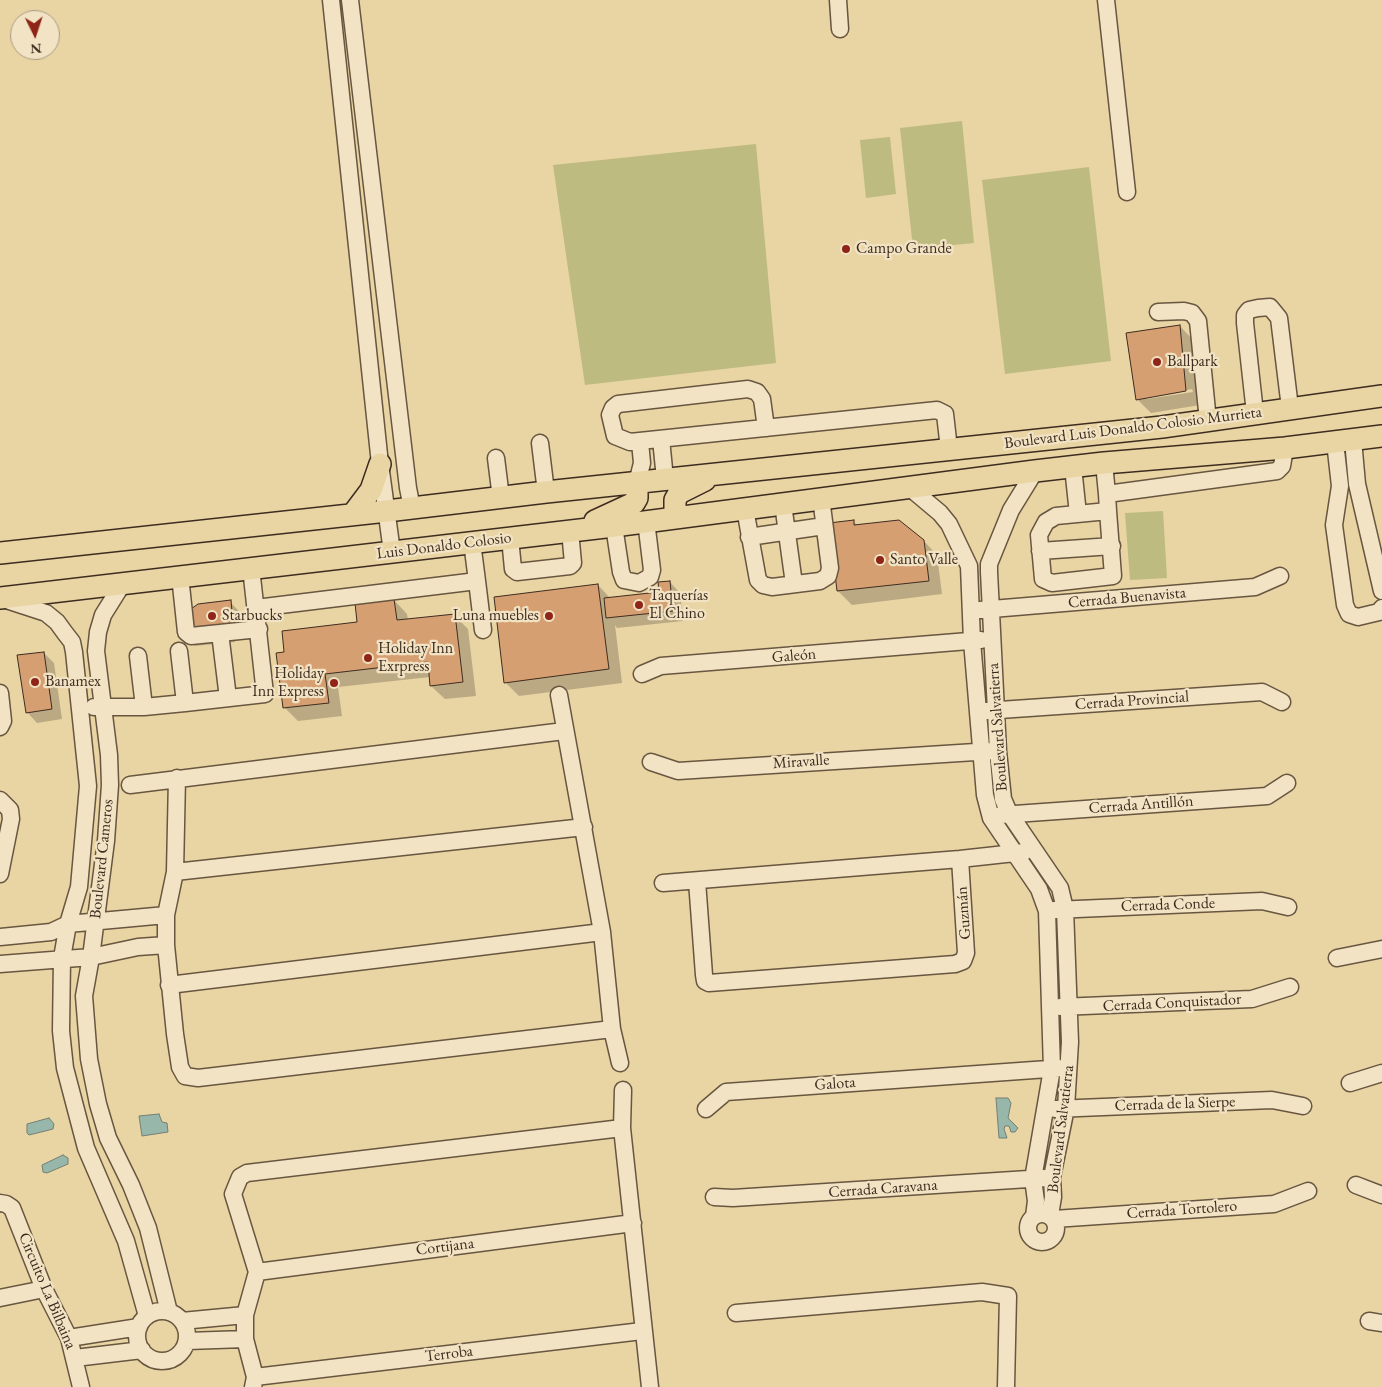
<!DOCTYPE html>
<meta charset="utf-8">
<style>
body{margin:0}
#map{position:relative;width:1382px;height:1387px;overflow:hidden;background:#e9d4a3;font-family:"EB Garamond",serif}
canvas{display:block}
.north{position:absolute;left:10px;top:10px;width:50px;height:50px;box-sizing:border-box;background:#f1e3c3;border:1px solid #a99a82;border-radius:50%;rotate:176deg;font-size:14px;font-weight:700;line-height:20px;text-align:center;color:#3d2c20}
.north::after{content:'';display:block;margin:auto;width:18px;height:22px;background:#8f2418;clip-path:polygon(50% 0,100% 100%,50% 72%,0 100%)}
</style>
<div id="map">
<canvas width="1382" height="1387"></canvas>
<div class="north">N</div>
</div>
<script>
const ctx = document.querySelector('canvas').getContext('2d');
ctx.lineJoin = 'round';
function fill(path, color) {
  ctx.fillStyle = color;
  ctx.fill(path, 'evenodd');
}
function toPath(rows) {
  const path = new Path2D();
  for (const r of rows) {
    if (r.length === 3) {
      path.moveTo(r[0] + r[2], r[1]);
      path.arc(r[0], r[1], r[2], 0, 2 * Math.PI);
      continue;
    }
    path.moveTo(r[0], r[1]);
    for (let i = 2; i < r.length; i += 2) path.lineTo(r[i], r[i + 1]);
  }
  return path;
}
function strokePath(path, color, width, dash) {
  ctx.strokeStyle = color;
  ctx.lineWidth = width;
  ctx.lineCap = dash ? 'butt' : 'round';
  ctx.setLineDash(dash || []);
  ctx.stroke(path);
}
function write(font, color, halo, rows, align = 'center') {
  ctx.font = font + ' "EB Garamond",serif';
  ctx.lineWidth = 4.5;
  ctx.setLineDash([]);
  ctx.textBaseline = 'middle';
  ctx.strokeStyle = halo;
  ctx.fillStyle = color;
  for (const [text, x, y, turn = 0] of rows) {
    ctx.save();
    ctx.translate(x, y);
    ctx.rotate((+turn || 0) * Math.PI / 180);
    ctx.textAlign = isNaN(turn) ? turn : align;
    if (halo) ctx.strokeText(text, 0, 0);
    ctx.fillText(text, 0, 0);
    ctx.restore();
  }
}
fill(toPath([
 [962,121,974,243,913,249,900,128],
 [890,137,896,194,866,198,860,140],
 [756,144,776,363,585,385,553,165],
 [1089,167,1111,361,1005,374,982,180],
 [1163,511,1167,578,1130,580,1125,513]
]), '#bebb80');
const water = toPath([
 [996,1098,1008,1098,1011,1103,1008,1118,1018,1128,1015,1132,1011,1132,1009,1126,1005,1126,1004,1129,1007,1138,999,1138,996,1098],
 [159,1114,162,1122,167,1123,168,1132,142,1136,139,1116,159,1114],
 [49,1118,54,1124,53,1129,29,1135,27,1133,27,1124,49,1118],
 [63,1155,68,1158,68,1164,47,1173,43,1172,42,1165,63,1155]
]);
fill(water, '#98b7ab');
strokePath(water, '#747f73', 1);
fill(toPath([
 [1180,326,1193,340,1200,405,1151,413,1137,399],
 [1192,389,1193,392,1147,399,1147,397],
 [853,521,858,526,923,540,937,555,942,594,852,605,838,591],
 [670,582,680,593,683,621,617,628,615,625,622,683,519,696,505,682,598,585,611,599,660,593],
 [394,600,407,614,408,620,454,615,468,629,476,696,445,699,431,686,430,677,338,687,342,716,298,721,284,707,286,653,358,624],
 [230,602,244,616,246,637,235,638,235,642,195,646,181,632],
 [44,653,54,663,62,719,37,723,27,712]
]), '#0003');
const building = toPath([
 [1180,325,1186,391,1136,400,1126,333,1180,325],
 [854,520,854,525,899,520,924,540,929,581,837,591,829,523,854,520],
 [670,581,673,611,606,618,604,598,659,592,658,582,670,581],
 [598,584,609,669,504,683,494,597,598,584],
 [394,599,397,620,455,614,463,682,430,686,428,662,325,674,329,703,283,708,276,653,284,652,282,631,357,622,355,603,394,599],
 [231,600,233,623,222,625,222,629,180,633,191,609,198,604,231,600],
 [44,652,52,709,26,713,17,655,44,652]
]);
fill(building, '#d69f72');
strokePath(building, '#3d2c20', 1);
const minor = toPath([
 [331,0,380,464,392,552],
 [350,0,408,488,412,508],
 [838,0,840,29],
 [1106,0,1127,192],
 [1158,312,1184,311,1192,313,1198,321,1208,421],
 [1255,413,1245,323,1245,315,1249,310,1258,308,1270,307,1279,318,1290,408],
 [766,428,762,399,757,392,748,389,618,404,613,408,610,415,615,436,630,442,937,410,945,414,949,449],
 [661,439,665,479],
 [1353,440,1357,484,1382,591],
 [1335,442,1340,486,1334,525,1345,605,1349,614,1358,617,1379,612,1382,608],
 [540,443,546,492],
 [496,458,501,498],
 [1104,463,1107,494],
 [1073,467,1078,514],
 [1035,471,1011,510,989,564,989,572,998,751,1003,799,1009,813,1060,888,1065,909,1070,1042,1066,1108,1052,1177,1053,1197,1050,1215],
 [637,483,642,463,640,442],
 [909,487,940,513,949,524,969,566,972,641,985,795,991,818,1039,889,1047,911,1052,1069,1033,1179,1036,1201,1034,1216],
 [783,504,794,584],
 [745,509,758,580,763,585,772,587,820,581,828,576,830,568,821,498],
 [1108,511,1113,576,1052,583,1043,579,1039,535,1046,522,1056,516,1108,511],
 [1108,511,1107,494,1277,471,1282,466,1285,448],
 [614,526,621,572,624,580,639,583,650,577,652,570,646,521],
 [749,537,824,526],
 [510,538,513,569,517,572,570,566,573,563,570,531],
 [472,542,477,581],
 [1040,551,1112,546],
 [180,576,186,632,191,636,220,633],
 [123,583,103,615,98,632,96,651,109,755,110,785,106,841,91,957,84,996,89,1059,98,1104,108,1138,131,1185,148,1228,169,1312],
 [3,599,46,613,57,622,65,633,72,642,74,652,88,786,79,887,68,924,62,958,61,1031,65,1068,86,1148,126,1241,147,1316],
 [256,608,477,581,483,630],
 [980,610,1255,587,1280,576],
 [179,651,185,703,265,694,251,568],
 [138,656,144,707,185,703],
 [642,674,661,666,981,640],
 [0,693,3,721,0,727],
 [559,695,602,932,612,1029,620,1063],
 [228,698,220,633,259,629],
 [94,707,144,707],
 [985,711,1262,692,1282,702],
 [651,762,678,771,991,751],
 [177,778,175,872,166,915,166,945,175,1034,180,1067,185,1076,198,1078,612,1029],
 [130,785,564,731],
 [0,800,10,810,11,819,0,874],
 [1001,815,1267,796,1287,783],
 [175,872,584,827],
 [697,881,704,975,705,981,709,983,955,964,963,961,966,953,960,859],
 [663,883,960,859,1024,852],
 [1054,910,1262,901,1288,907],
 [0,937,51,932,68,924,166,915],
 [1337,958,1382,949],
 [0,964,91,957,138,947,166,945],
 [169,985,602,932],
 [1060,1007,1252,999,1290,987],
 [1350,1083,1382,1073],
 [706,1109,726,1092,1062,1068],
 [1055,1109,1272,1100,1303,1106],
 [622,1128,623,1090],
 [1356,1185,1382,1195],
 [714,1197,733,1198,1044,1178],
 [0,1203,6,1204,12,1208,44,1289,69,1338,81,1387],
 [1042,1228,14],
 [1054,1219,1274,1204,1308,1191],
 [257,1272,633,1223],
 [0,1298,44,1289],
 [162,1336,25],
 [736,1313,982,1292,1008,1296,1006,1387],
 [182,1321,245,1315],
 [1369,1321,1382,1323],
 [69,1338,139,1327],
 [187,1341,245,1339],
 [75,1358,142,1350],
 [255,1377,642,1331],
 [253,1387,255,1377,245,1339,245,1315,257,1272,233,1194,240,1177,247,1173,622,1128,650,1387]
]);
const major = toPath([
 [353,514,371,490,380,464],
 [675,518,675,500,679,493,705,480],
 [595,521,634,503,637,498,637,483],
 [0,553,387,511,546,492,1162,427,1382,396],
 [0,598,614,526,1035,471,1104,463,1285,448,1382,436]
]);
strokePath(minor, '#685641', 19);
strokePath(major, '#3d2c20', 24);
strokePath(minor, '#f1e3c3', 16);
strokePath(major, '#e9d4a3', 21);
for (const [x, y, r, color] of [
 [846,249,5,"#8f2418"],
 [1157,362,5,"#8f2418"],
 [880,560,5,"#8f2418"],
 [639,605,5,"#8f2418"],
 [212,616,5,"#8f2418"],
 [549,616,5,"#8f2418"],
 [368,658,5,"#8f2418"],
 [35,682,5,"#8f2418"],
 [334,683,5,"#8f2418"]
]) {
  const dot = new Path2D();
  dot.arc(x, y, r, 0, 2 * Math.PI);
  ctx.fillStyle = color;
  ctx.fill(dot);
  strokePath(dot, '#f1e3c3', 2);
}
write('16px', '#3d2c20', '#f1e3c3', [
 ["Campo Grande",856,249],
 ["Ballpark",1167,362],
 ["Santo Valle",890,560],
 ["Taquerías",649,596],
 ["El Chino",649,614],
 ["Starbucks",222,616],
 ["Luna muebles",539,616,"right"],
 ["Holiday Inn",378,649],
 ["Exrpress",378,667],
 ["Holiday",324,674,"right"],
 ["Inn Express",324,692,"right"],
 ["Banamex",45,682]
], 'left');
write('16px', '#3d2c20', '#f1e3c3', [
 ["Boulevard Luis Donaldo Colosio Murrieta",1133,428,-7],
 ["Luis Donaldo Colosio",444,546,-7],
 ["Cerrada Buenavista",1127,598,-5],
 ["Galeón",794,656,-5],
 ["Cerrada Provincial",1132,701,-4],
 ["Boulevard Salvatierra",998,727,-94],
 ["Miravalle",801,762,-4],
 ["Cerrada Antillón",1141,805,-4],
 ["Boulevard Cameros",102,859,-84],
 ["Cerrada Conde",1168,905,-2],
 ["Guzmán",964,913,-94],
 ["Cerrada Conquistador",1172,1003,-3],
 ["Galota",835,1084,-4],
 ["Cerrada de la Sierpe",1175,1104,-2],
 ["Boulevard Salvatierra",1061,1129,-83],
 ["Cerrada Caravana",883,1189,-4],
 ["Cerrada Tortolero",1182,1210,-4],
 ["Cortijana",445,1247,-7],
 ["Circuito La Bilbaina",47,1291,67],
 ["Terroba",449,1354,-7]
]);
</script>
